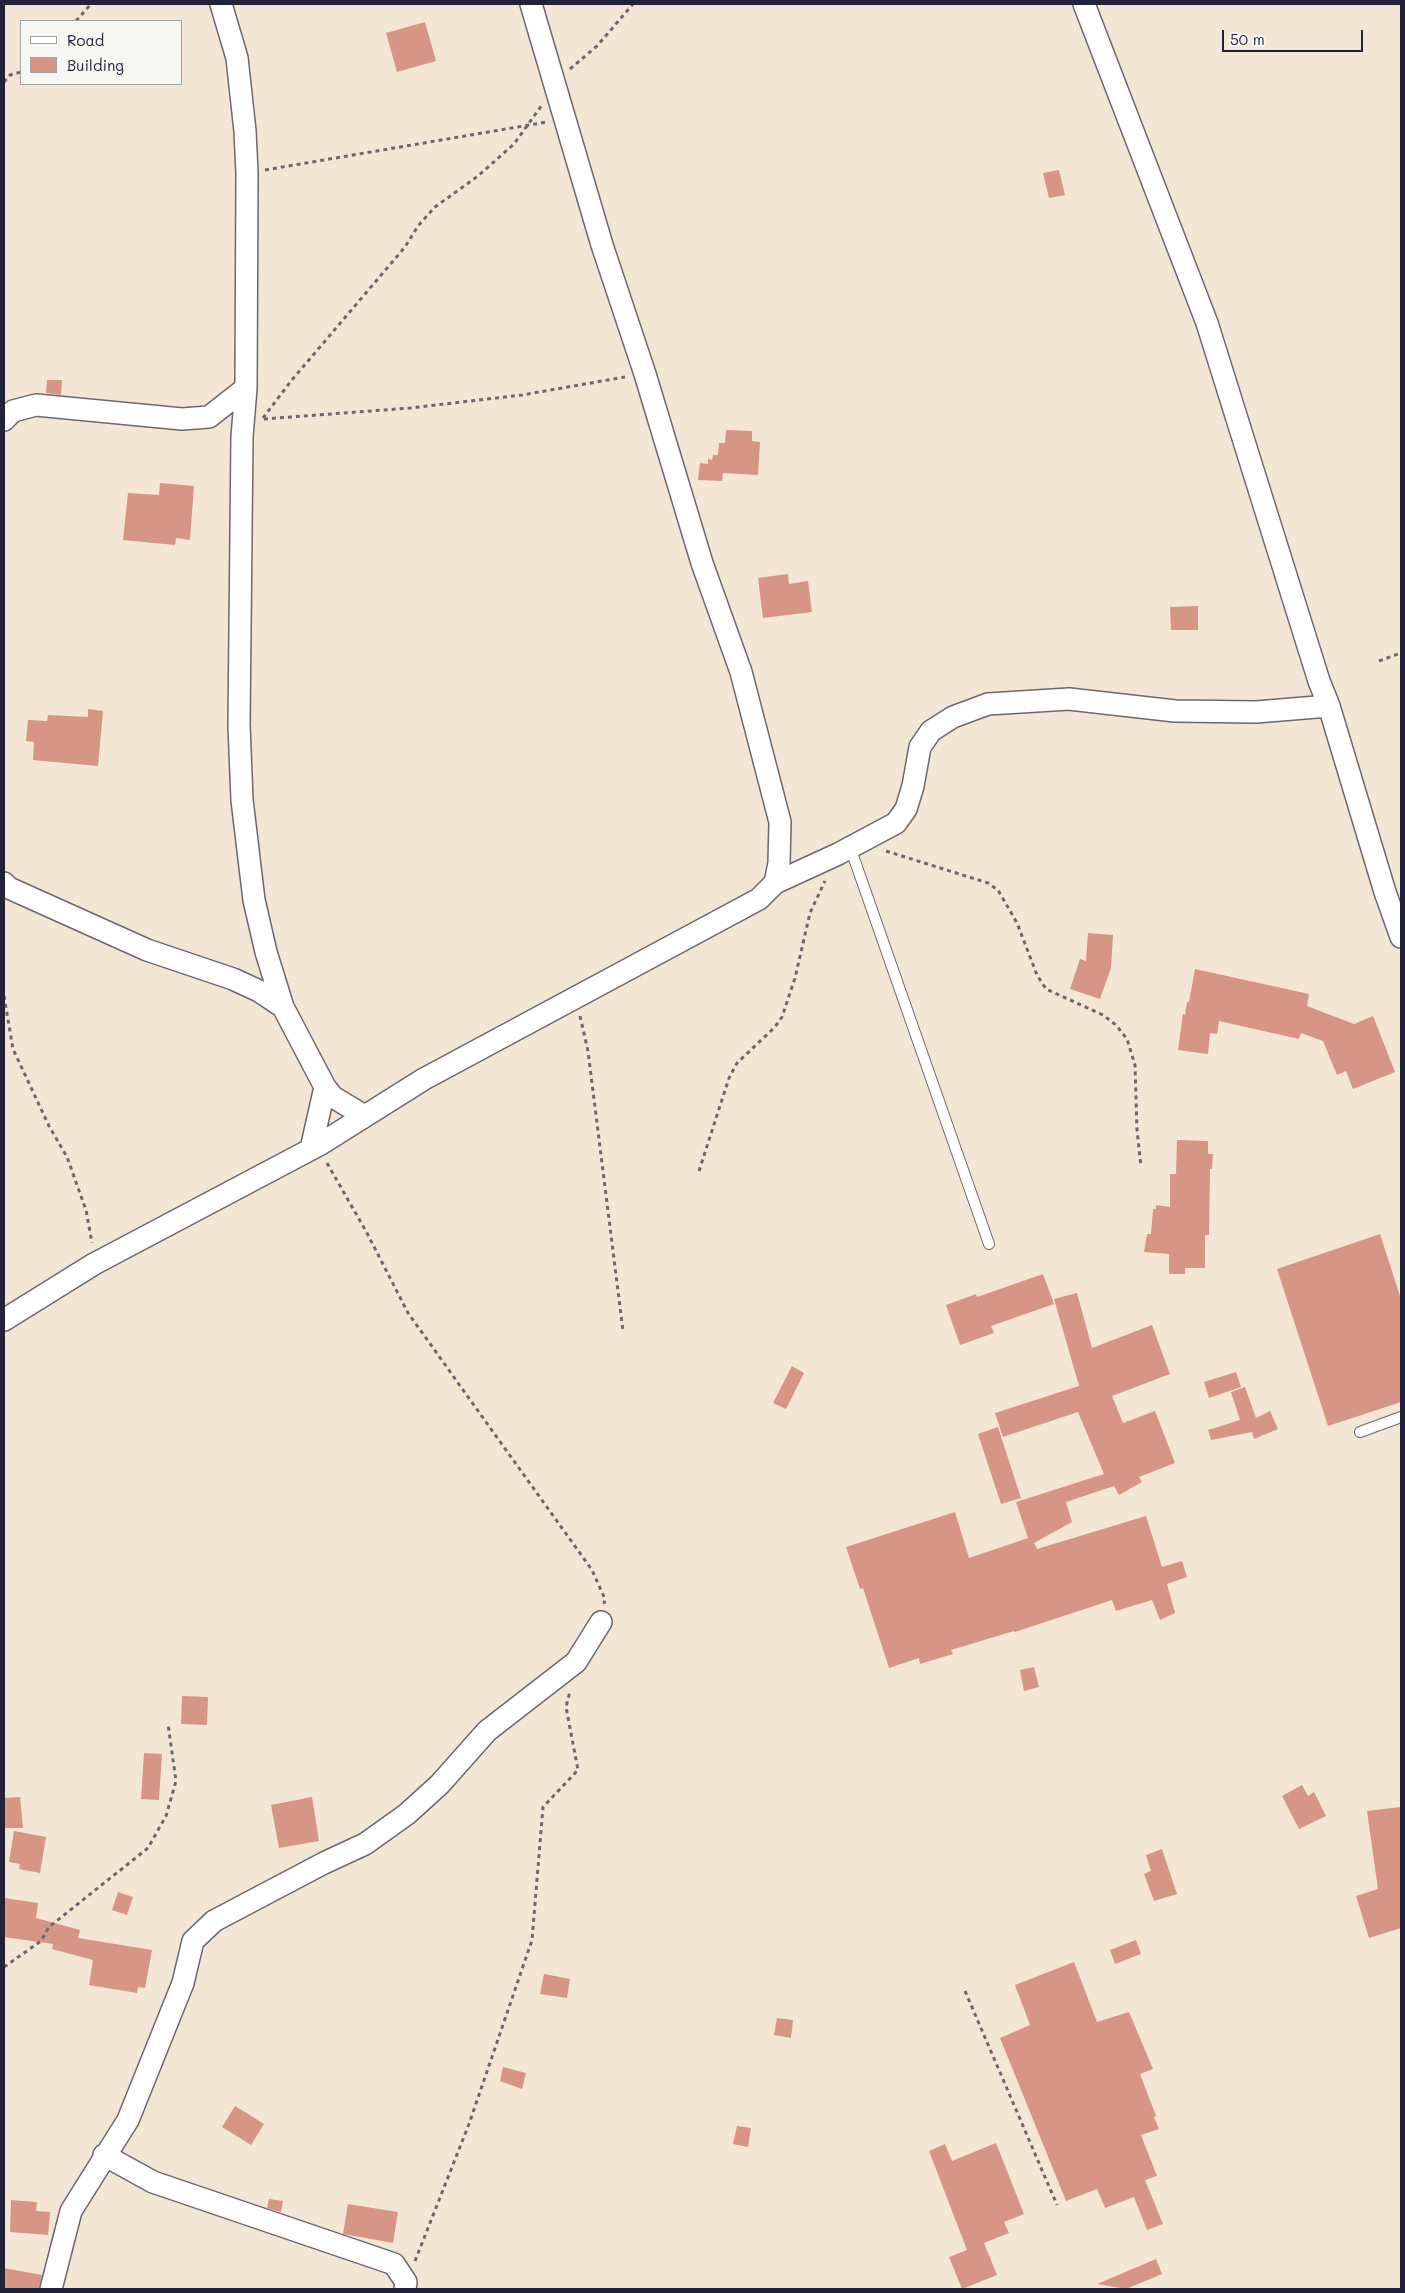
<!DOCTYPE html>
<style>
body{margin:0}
#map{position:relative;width:1405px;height:2293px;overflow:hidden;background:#f4e6d4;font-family:Mali,sans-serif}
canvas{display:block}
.frame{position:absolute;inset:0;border:5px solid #22223b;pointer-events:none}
.legend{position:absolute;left:20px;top:20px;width:162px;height:65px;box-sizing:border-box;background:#f6f6f2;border:1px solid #a1a1a9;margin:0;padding:6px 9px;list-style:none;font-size:15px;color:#22223b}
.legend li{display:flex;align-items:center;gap:10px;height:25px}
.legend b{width:25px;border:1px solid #a1a1a9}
.scale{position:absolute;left:1222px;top:30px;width:141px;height:22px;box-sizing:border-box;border:2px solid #22223b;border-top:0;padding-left:6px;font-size:15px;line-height:18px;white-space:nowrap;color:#22223b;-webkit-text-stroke:4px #f6f6f2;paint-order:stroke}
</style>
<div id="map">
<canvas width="1405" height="2293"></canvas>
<div class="frame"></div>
<ul class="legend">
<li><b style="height:6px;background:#fff"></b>Road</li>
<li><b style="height:14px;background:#d79585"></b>Building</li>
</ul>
<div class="scale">50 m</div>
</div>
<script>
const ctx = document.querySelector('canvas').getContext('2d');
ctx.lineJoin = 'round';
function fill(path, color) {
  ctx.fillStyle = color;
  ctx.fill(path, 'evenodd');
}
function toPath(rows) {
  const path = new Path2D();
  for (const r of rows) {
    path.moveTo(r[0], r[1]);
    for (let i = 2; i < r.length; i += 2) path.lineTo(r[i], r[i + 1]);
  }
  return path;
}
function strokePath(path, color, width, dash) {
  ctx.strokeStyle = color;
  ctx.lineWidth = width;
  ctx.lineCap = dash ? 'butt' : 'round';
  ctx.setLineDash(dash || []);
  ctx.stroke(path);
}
fill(toPath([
 [425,22,436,61,397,72,386,33],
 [1059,170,1065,195,1049,198,1043,173],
 [47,380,62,380,61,395,46,393],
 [726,430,752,431,752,441,760,442,758,475,723,473,722,481,698,480,700,463,708,464,708,459,712,460,713,455,718,455,719,443,725,443],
 [160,483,194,486,190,540,176,538,175,545,123,540,128,493,159,495],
 [788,574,789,584,808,581,812,612,763,618,758,578],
 [1198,606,1198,630,1171,630,1170,607],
 [88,709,103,711,98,766,33,760,34,742,26,741,28,720,47,721,48,715,88,717],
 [1088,933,1113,935,1111,968,1100,999,1070,989,1080,959,1086,961],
 [1195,969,1309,994,1307,1006,1354,1024,1373,1016,1395,1072,1353,1089,1346,1071,1337,1075,1323,1041,1301,1033,1299,1039,1219,1021,1217,1034,1210,1033,1208,1054,1178,1050,1183,1014,1185,1015,1187,1002,1189,1002],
 [1177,1140,1208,1141,1208,1154,1213,1154,1212,1169,1210,1169,1209,1235,1205,1235,1205,1268,1185,1268,1185,1274,1169,1274,1169,1254,1144,1252,1147,1234,1151,1234,1153,1209,1156,1209,1156,1205,1170,1207,1170,1174,1176,1174],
 [1380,1234,1401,1299,1401,1402,1328,1426,1277,1269],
 [1043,1274,1054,1304,991,1326,994,1333,960,1345,946,1305,976,1294,977,1297],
 [1077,1293,1092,1348,1152,1325,1170,1374,1112,1396,1123,1423,1155,1411,1175,1463,1139,1477,1142,1482,1119,1495,1114,1486,1066,1502,1072,1522,1034,1543,1037,1549,1146,1516,1162,1567,1182,1561,1187,1577,1167,1584,1175,1613,1160,1620,1152,1600,1116,1611,1112,1600,1015,1632,1014,1631,951,1650,953,1654,920,1664,919,1658,889,1668,863,1588,860,1589,846,1547,955,1512,969,1558,1028,1538,1016,1502,1104,1474,1078,1412,1003,1437,995,1413,1079,1386,1054,1299],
 [792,1366,804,1373,786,1409,773,1403],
 [1236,1372,1241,1387,1209,1398,1204,1382],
 [1245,1387,1256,1418,1270,1411,1278,1429,1254,1439,1252,1432,1211,1440,1208,1430,1240,1420,1231,1392],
 [998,1427,1021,1498,1001,1504,978,1434],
 [1034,1667,1039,1687,1024,1691,1020,1670],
 [182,1696,208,1697,207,1725,181,1724],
 [144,1753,162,1754,159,1800,141,1799],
 [1302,1785,1308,1796,1314,1792,1326,1816,1299,1829,1282,1796],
 [20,1797,23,1828,4,1828,4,1798],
 [312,1797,319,1841,279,1848,271,1805],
 [1401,1807,1401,1928,1369,1938,1356,1896,1378,1889,1367,1811],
 [14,1831,46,1837,40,1873,19,1869,20,1864,9,1862],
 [1162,1849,1177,1894,1154,1901,1144,1874,1151,1871,1146,1855],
 [118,1892,133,1897,127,1915,112,1910],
 [4,1898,38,1903,36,1918,80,1930,78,1938,152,1950,145,1988,138,1987,137,1993,89,1985,93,1960,52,1949,53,1944,4,1937],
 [1136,1940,1141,1954,1115,1964,1110,1950],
 [1074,1962,1097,2022,1129,2012,1153,2069,1140,2074,1156,2116,1154,2117,1159,2129,1141,2135,1157,2176,1145,2180,1163,2224,1147,2230,1134,2197,1105,2208,1097,2189,1066,2201,1000,2038,1030,2025,1015,1985],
 [544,1974,570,1979,567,1998,540,1994],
 [777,2018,793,2020,791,2038,774,2035],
 [503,2067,526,2073,522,2089,500,2081],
 [235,2106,264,2124,251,2145,222,2127],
 [737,2126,751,2128,748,2147,733,2144],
 [996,2143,1024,2214,1004,2222,1009,2233,984,2243,997,2275,962,2289,949,2257,967,2250,929,2151,945,2144,952,2161],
 [269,2199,283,2201,281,2212,267,2208],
 [11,2200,37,2202,36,2211,50,2212,48,2235,10,2232],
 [348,2204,398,2212,393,2243,343,2234],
 [1156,2259,1162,2274,1126,2289,1097,2284],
 [4,2268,42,2275,39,2289,4,2289]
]), '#d79585');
const service = toPath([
 [850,847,989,1244],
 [1360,1432,1401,1417]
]);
const minor = toPath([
 [221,4,237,58,245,131,247,173,246,388,242,437,239,725,242,800,254,900,266,952,283,1007],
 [1084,4,1207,323,1319,681,1329,706,1385,892,1401,937],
 [4,420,13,411,36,405,182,419,209,417,246,388],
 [4,883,9,888,147,950,233,979,259,991,283,1007,325,1087,333,1097,363,1115],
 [775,883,838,854,896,823,906,809,913,786,920,747,931,731,953,717,988,704,1069,699,1175,711,1256,712,1329,706],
 [311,1149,325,1087],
 [4,1320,94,1264,319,1145,424,1079,759,899,775,883,779,863,780,822,741,672,702,563,645,374,602,245,531,4],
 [104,2155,153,2182,394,2264,406,2282,405,2289],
 [51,2289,71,2211,128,2120,183,1983,193,1941,214,1921,324,1863,365,1844,407,1814,440,1784,487,1731,576,1662,601,1622]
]);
strokePath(service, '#6c6771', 12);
strokePath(minor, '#6c6771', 24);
strokePath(toPath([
 [76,21,91,4],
 [570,69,597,46,633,4],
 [4,82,10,75,21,72],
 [265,170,547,122],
 [263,418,291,381,405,247,418,226,435,207,478,176,514,144,542,105],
 [264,419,410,408,522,395,625,377],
 [1379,661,1401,653],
 [886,851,988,883,998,890,1017,923,1037,975,1046,989,1103,1015,1116,1025,1127,1039,1135,1065,1137,1130,1141,1167],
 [4,996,13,1049,49,1126,67,1157,86,1210,92,1243],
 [580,1016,588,1051,623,1331],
 [327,1163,367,1233,408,1313,592,1570,605,1599,604,1604],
 [699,1171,729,1078,737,1063,775,1027,782,1017,795,978,810,913,825,881],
 [4,1967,41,1941,49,1927,148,1848,166,1816,176,1781,168,1724],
 [965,1991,1057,2205],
 [415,2261,469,2124,532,1940,543,1807,578,1770,566,1707,570,1691]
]), '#6c6771', 3, [4, 4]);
strokePath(service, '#fff', 10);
strokePath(minor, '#fff', 21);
</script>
